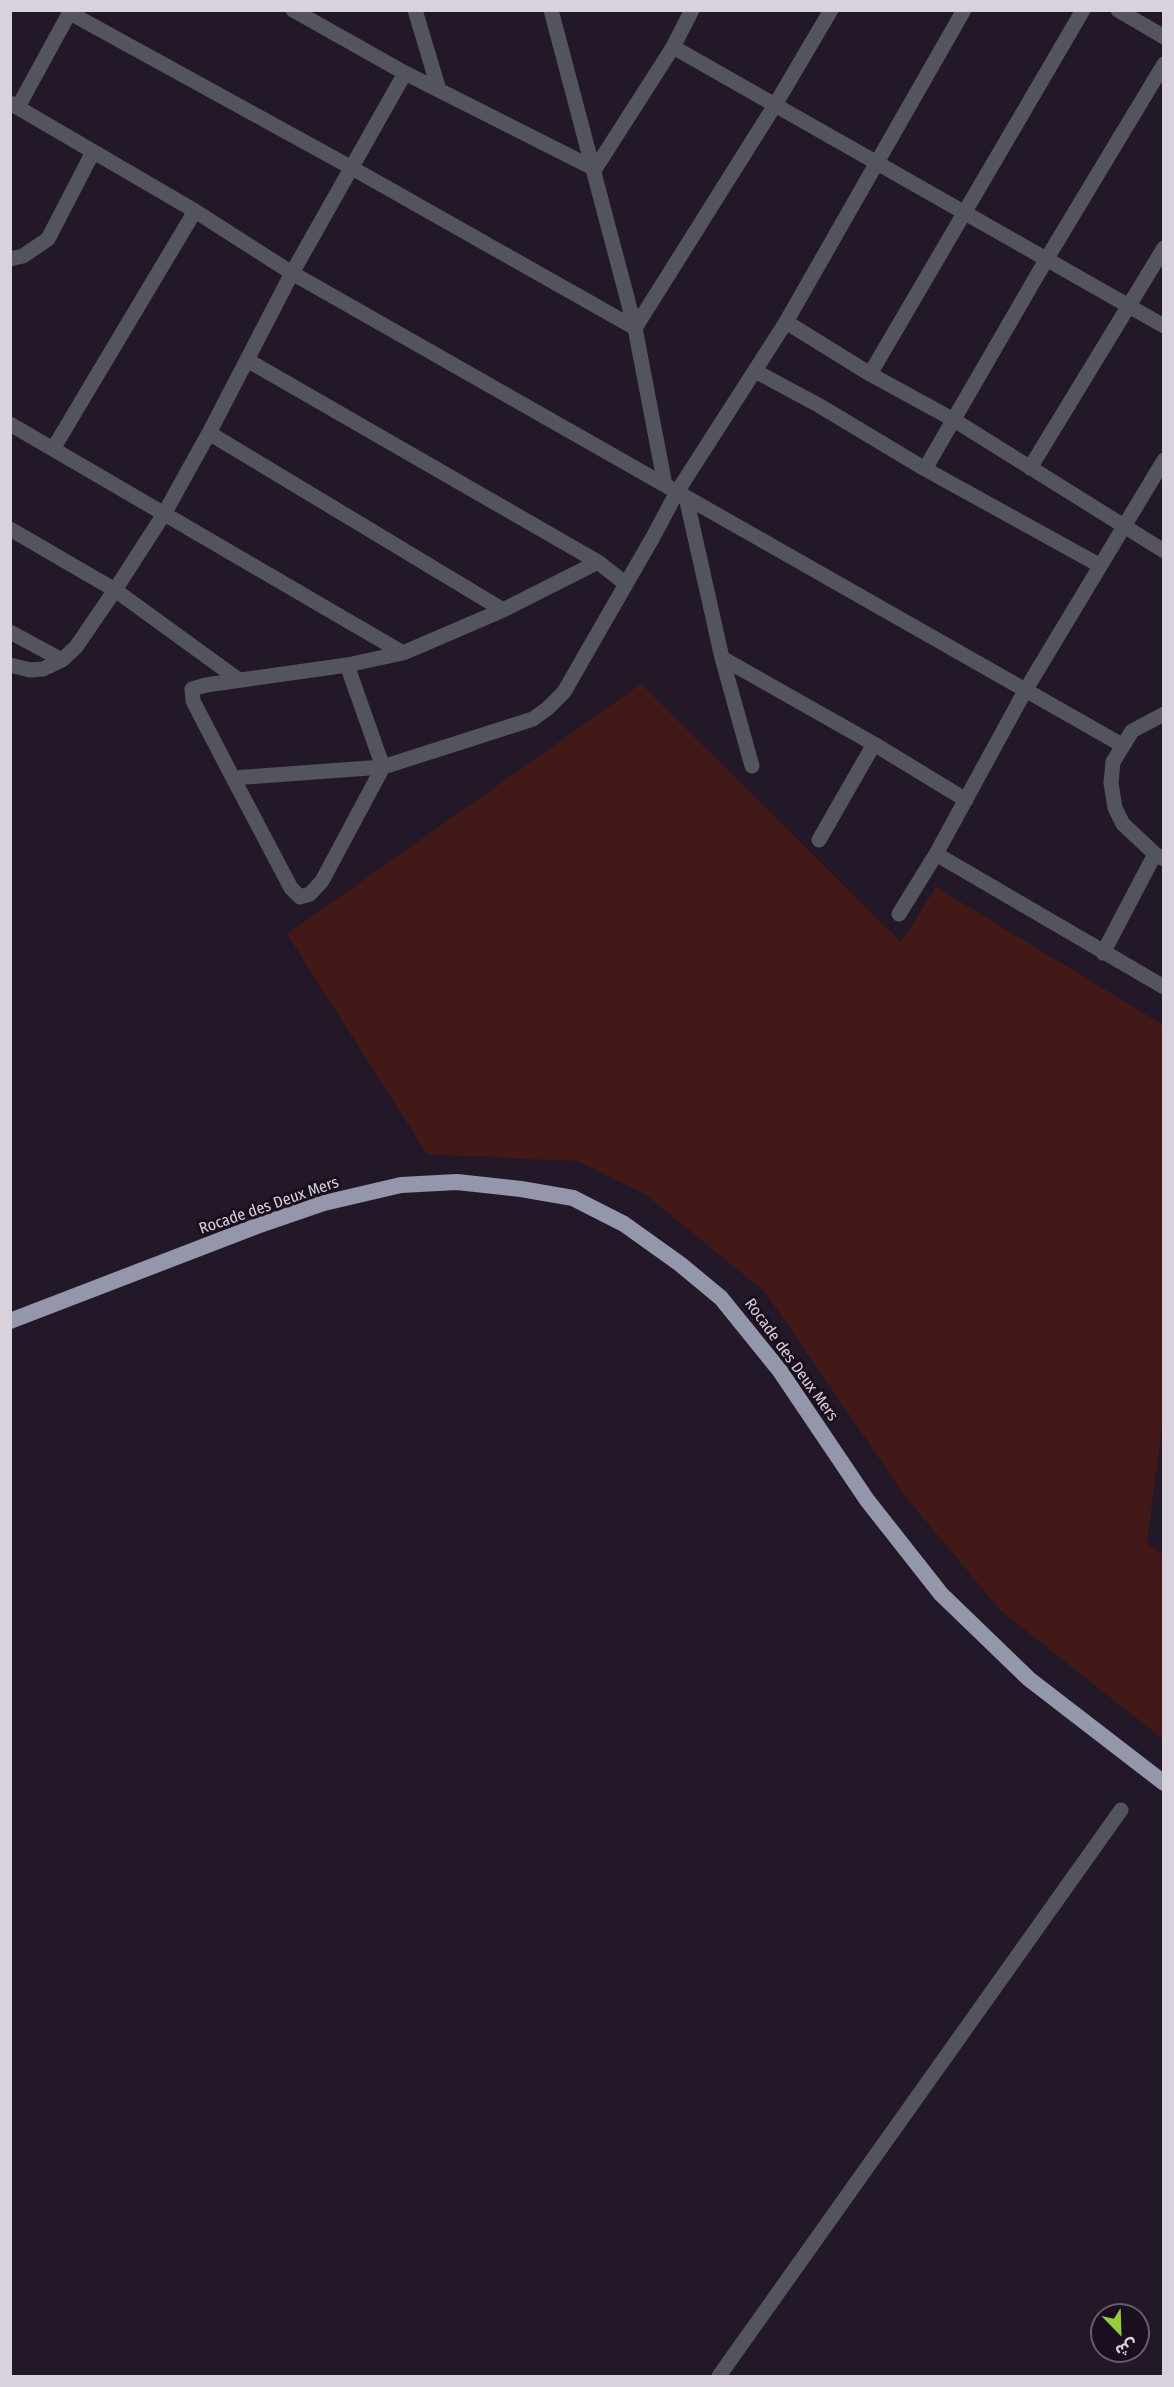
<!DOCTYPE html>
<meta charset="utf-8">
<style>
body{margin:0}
#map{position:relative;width:1174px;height:2387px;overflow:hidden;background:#231828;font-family:"Fira Sans Condensed","Noto Sans Arabic",sans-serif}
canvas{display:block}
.frame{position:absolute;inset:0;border:12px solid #d9d2dc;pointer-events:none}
.north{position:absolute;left:1090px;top:2303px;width:60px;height:60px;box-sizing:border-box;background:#1a0f1e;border:2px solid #665d6a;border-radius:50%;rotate:157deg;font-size:16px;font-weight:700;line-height:24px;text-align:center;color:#d9d2dc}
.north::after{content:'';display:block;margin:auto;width:21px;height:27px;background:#96cc39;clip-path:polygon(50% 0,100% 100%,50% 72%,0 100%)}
</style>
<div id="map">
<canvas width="1174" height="2387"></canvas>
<div class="frame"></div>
<div class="north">ش</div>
</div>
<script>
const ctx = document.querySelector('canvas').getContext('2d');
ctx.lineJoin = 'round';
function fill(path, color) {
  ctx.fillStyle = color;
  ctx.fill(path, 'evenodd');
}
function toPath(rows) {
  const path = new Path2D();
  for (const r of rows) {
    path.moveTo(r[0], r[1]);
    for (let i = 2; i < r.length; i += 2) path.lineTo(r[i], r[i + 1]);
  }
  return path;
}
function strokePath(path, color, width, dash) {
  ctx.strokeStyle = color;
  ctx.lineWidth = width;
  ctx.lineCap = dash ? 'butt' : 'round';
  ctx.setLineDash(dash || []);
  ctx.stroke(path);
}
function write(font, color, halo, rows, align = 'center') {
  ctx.font = font + ' "Fira Sans Condensed",sans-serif';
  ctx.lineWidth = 6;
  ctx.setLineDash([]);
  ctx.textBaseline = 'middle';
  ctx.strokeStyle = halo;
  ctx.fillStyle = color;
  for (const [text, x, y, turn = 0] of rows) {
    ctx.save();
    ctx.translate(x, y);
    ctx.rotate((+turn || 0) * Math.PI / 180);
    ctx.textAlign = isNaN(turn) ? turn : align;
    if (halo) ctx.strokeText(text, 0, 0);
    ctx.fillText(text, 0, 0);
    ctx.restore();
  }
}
fill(toPath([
 [641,684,901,942,936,887,1163,1025,1164,1409,1147,1543,1163,1555,1163,1739,1001,1611,905,1496,765,1292,645,1194,578,1161,427,1154,287,934]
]), '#421917');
strokePath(toPath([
 [293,10,405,73,595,169,673,47,692,10],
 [415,10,439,90],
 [551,10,635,328,665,485],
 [1118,10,1164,37],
 [70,13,352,168,635,328,775,105,831,10],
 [673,47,1164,326],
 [10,103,195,211,292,273,1122,745],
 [18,107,71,10],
 [10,259,23,256,48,239,93,152],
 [786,322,870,374,954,420,1164,551],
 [247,360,598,562,626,584],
 [755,371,820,406,925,469,1046,260,1164,64],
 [870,374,1083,10],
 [10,424,403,653],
 [209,433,503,610],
 [53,449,195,211],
 [1030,468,1164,248],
 [925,469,1099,565],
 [686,497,722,658,752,766],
 [10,529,115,590,239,680],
 [10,632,62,660],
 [722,658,874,744,966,800],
 [10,665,30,670,43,669,62,660,76,647,115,590,164,514,209,433,292,273,405,73],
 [347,665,383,767,322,881,310,894,300,897,291,888,233,778,193,701,192,689,206,685,347,665,403,653,503,610,598,562],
 [1164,714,1132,731,1113,762,1111,783,1115,808,1123,824,1155,854,1164,859],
 [233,778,383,767,533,719,548,708,564,692,653,537,677,492,786,322,964,10],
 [819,840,874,744],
 [936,854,1164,987],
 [899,914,936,854,1025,691,1164,460],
 [1103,953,1155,854],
 [719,2376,1121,1810]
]), '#53545d', 15);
strokePath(toPath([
 [10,1321,257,1226,324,1203,401,1185,457,1182,521,1189,573,1198,624,1224,680,1264,721,1298,780,1371,867,1500,941,1594,1029,1679,1164,1783]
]), '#9496aa', 16);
write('16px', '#d9d2dc', '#1a0f1e', [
 ["Rocade des Deux Mers",269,1206,-19],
 ["Rocade des Deux Mers",791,1360,54]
]);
</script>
